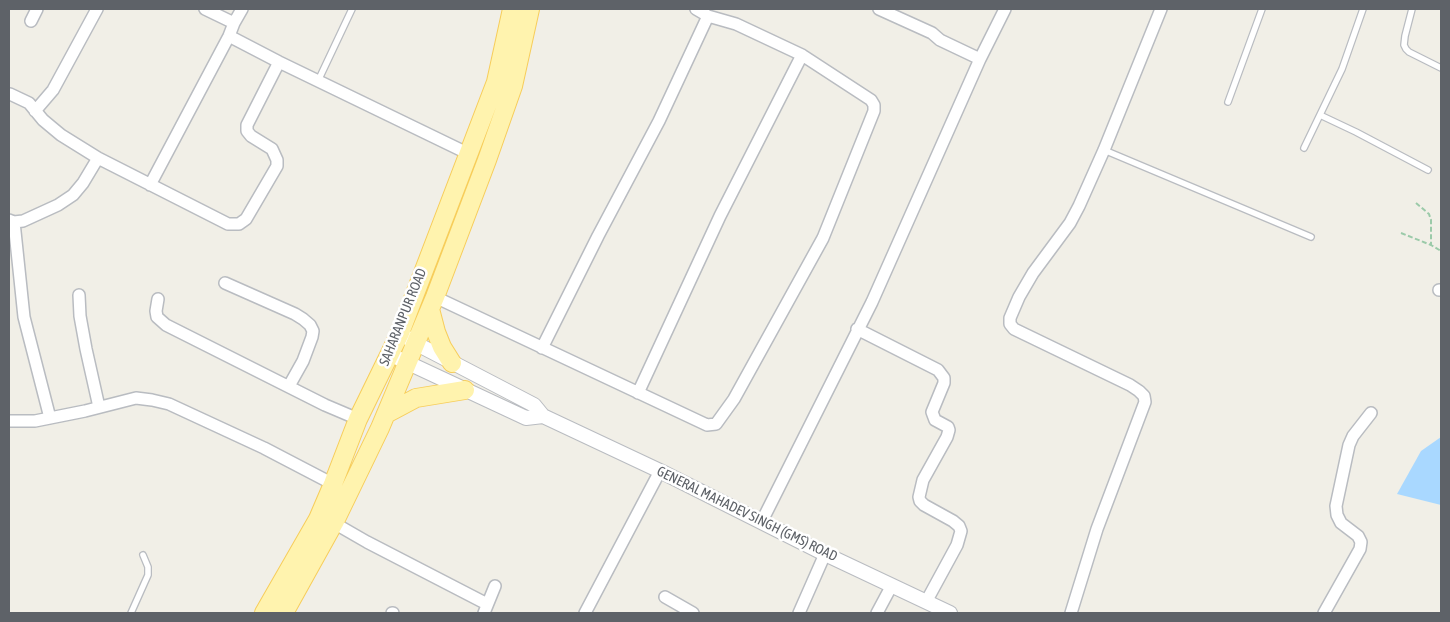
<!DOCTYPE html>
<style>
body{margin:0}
#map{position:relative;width:1450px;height:622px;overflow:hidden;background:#f1efe7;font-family:"Asap Condensed",sans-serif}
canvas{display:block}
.frame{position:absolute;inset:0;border:10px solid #5e6268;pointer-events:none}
</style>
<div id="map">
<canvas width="1450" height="622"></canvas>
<div class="frame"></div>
</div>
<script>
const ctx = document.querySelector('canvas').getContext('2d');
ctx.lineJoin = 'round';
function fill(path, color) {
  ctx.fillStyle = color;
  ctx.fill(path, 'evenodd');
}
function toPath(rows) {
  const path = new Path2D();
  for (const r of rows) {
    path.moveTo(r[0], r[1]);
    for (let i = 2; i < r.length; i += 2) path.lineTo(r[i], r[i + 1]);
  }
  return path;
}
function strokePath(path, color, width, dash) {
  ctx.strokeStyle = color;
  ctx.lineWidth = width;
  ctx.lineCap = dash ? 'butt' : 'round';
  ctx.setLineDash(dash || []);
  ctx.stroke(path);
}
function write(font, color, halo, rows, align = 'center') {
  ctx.font = font + ' "Asap Condensed",sans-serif';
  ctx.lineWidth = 5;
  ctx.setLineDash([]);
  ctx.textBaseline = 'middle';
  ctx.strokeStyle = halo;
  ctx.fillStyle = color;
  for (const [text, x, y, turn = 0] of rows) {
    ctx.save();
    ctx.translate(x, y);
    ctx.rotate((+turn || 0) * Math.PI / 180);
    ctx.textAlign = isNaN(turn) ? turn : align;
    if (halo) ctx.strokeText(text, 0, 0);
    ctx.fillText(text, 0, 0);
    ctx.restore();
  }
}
fill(toPath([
 [1441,437,1441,505,1397,494,1421,451]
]), '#a9d8ff');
const service = toPath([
 [1412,9,1405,36,1404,45,1406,49,1409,52,1441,68],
 [318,81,352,9],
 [1228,102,1262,9],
 [1320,115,1356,132,1428,170],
 [1304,148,1342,69,1363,9],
 [1104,150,1311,237],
 [131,613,148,575,148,567,143,555]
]);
const minor = toPath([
 [205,9,234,23],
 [879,9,932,33,940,40,980,59],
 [31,21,37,9],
 [229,36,279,62,467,153],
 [10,94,29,103,43,120,61,135,98,158,228,224,239,224,246,219,277,166,277,160,272,149,251,136,247,131,247,125,279,62],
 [35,111,53,90,97,9],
 [150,185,229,36,234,23,242,9],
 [9,220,14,222,23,221,58,205,73,195,83,183,98,158],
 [14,222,24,317,50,418],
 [225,283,295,314,303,319,310,325,313,331,312,337,303,361,289,386],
 [1439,290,1441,290],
 [79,295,80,316,86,349,99,407],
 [435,297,707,425,716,424,734,399,823,238,874,111,874,105,871,100,802,55,736,24,708,16,696,9],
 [158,299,156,311,157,317,166,325,325,405,358,419],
 [857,329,938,370,944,378,944,383,932,412,935,420,948,427,949,430,947,437,923,480,919,497,920,501,924,505,953,521,959,526,961,531,957,545,926,602],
 [542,348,598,236,659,121,708,16],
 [638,393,720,216,802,55],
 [9,421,35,421,85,411,136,398,152,400,169,404,264,448,333,484],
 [762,521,872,302,980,59,1005,9],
 [334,523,367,542,487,604],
 [665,597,693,613],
 [392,613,393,613],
 [484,613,495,586],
 [585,613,660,471],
 [799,613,825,554],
 [877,613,892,585],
 [1071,613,1097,529,1145,402,1144,396,1139,391,1130,385,1014,329,1010,324,1010,318,1019,297,1033,273,1070,223,1079,206,1104,150,1161,9],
 [1324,613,1360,549,1361,542,1358,536,1341,523,1337,515,1336,506,1349,445,1353,436,1371,413]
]);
const tertiary = toPath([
 [400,333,415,343,534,405,543,416,660,471,825,554,950,613],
 [389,354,526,418,543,416]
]);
const primary = toPath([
 [430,309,436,332,442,347,452,363],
 [386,414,416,398,465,390],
 [264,613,318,519,333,484,358,419,400,333,496,82,512,9],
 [284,613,334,523,380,428,435,297,487,160,513,86,530,9]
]);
strokePath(service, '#b9bcc1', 8);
strokePath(minor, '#b9bcc1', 14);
strokePath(tertiary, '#b9bcc1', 16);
strokePath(primary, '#f7cd5a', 20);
strokePath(toPath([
 [1416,203,1429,214,1431,220,1431,245],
 [1401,233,1431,245,1441,251]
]), '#9bcaa9', 2, [5, 2.5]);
strokePath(service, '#fff', 5.5);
strokePath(minor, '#fff', 11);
strokePath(tertiary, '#fff', 14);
strokePath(primary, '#fff3ae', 18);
write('14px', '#5e6268', '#fff', [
 ["SAHARANPUR ROAD",403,317,-68],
 ["GENERAL MAHADEV SINGH (GMS) ROAD",747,514,26]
]);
</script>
